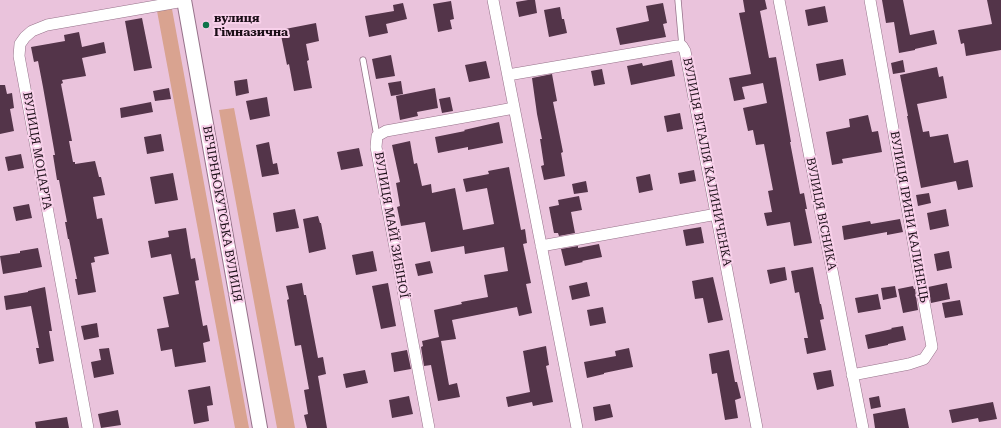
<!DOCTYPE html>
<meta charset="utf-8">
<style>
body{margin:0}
canvas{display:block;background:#eac3dc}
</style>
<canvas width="1001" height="428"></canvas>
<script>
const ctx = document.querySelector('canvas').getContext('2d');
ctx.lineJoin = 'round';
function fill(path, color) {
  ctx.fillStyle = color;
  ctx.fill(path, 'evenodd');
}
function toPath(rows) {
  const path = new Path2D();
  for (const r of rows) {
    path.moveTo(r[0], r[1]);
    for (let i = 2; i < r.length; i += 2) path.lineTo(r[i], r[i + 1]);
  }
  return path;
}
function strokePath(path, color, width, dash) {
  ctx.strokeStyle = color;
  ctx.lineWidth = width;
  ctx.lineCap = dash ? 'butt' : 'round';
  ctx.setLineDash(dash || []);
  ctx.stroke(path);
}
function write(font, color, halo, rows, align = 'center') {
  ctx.font = font + ' "Roboto Serif",serif';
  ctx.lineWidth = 4;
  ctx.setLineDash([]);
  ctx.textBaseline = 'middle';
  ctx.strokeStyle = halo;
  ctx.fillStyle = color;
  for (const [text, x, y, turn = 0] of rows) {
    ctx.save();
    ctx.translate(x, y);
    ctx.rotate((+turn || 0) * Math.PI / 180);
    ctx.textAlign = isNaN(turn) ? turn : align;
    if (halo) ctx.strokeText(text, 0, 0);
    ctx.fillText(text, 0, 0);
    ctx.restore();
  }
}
fill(toPath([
 [172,9,249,428,235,428,157,11],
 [234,108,292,411,295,428,277,428,219,110]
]), '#d9a390');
fill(toPath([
 [528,0,535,0,537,13,519,17,516,2],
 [743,0,765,0,767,9,760,11,769,58,776,57,791,142,790,142,800,194,804,193,807,209,805,209,812,243,794,246,790,222,767,226,764,213,772,212,768,191,773,190,764,144,756,145,753,130,748,131,743,108,767,103,763,83,742,87,745,99,734,101,729,78,751,74,739,13,745,12],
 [882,0,903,0,910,35,934,30,937,44,915,49,915,50,899,53,894,22,886,23],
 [987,0,1001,0,1001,50,966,56,964,43,961,44,958,30,992,24],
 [451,1,454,19,450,20,452,29,438,32,433,4],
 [403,3,407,19,386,24,388,33,369,37,365,16,394,11,393,5],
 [663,3,667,23,663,24,666,37,620,45,616,28,649,21,646,6],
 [825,6,828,22,808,26,805,10],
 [560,7,562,19,564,19,567,33,549,37,544,10],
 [142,18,152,68,134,71,125,21],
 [316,23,319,41,306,44,309,60,307,61,312,88,294,91,289,64,287,65,280,30],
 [79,32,82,47,104,42,106,53,82,58,86,76,62,80,63,83,61,84,72,141,69,141,73,162,75,162,75,164,95,161,99,177,101,177,105,195,93,197,97,219,102,218,109,254,94,257,95,262,91,263,96,292,78,295,75,279,77,279,69,239,68,239,65,222,67,222,59,180,57,180,53,155,55,155,43,87,38,61,34,62,31,47,65,41,64,35],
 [391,55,395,76,376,79,372,59],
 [843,59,846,75,819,81,816,64],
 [672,60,675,76,631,85,627,66,642,63,643,66],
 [903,60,905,72,893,74,891,63],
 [486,61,490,78,469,82,465,65],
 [937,67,939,77,943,76,947,98,917,104,923,132,929,131,930,137,948,134,954,163,968,160,973,187,958,190,956,181,921,188,907,116,908,116,900,75],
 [602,69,605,84,594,86,591,71],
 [552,74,557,101,553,102,563,152,561,153,565,176,544,180,541,166,544,165,540,139,542,139,537,114,532,78],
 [247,79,249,93,236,96,234,81],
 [401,81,403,94,391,96,388,83],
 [0,85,5,85,7,94,12,93,14,108,10,109,14,131,0,134],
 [169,88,171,99,155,101,153,91],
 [435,88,438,108,417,112,418,116,400,120,396,96],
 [267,97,270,116,250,120,246,101],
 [450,97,453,111,442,113,439,99],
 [151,102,153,112,121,118,120,108],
 [680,113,683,129,667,132,664,116],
 [868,115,872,132,878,131,882,152,842,159,843,163,832,165,826,132,850,127,849,119],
 [499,122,503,143,468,150,468,147,438,153,435,137,465,131,464,130],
 [161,134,164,151,147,154,144,137],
 [410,141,414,164,417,163,422,186,431,184,432,193,455,188,463,230,494,224,487,188,466,192,463,179,489,174,488,171,509,167,521,230,525,229,527,243,523,244,531,283,526,284,532,313,519,316,517,307,452,320,456,339,441,341,449,385,457,383,460,397,438,401,431,365,424,366,421,347,423,346,422,341,439,337,434,310,462,304,461,302,488,297,484,275,508,271,504,247,465,254,464,246,431,252,425,222,401,226,397,207,400,206,396,183,400,182,392,145],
 [269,142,273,164,277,163,279,174,262,177,256,145],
 [359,148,363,166,341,170,337,152],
 [21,154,24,168,8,171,5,157],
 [694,170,696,181,680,184,678,173],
 [173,173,178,200,155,204,150,177],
 [650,174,653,190,639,193,636,177],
 [586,181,588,192,574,194,572,184],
 [929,193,931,203,918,206,916,195],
 [579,196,582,210,571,212,575,233,559,236,558,233,554,233,549,207,559,205,558,200],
 [29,204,32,218,16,221,13,207],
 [295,209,299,228,276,232,273,213],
 [946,209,949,226,930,230,927,213],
 [318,216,320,223,321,223,326,249,309,253,303,219],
 [900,219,903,232,887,235,887,232,844,240,842,226,870,221,871,224],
 [701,227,704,243,686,246,683,230],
 [186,228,191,259,195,258,199,280,195,281,203,326,207,325,210,341,203,343,206,362,175,367,172,349,161,351,157,329,169,327,163,297,179,294,171,254,151,258,148,241,169,237,168,231],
 [599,244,602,257,582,261,583,262,565,266,561,249,578,246,578,248],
 [38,248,42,267,3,274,0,256,20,253,20,251],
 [373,251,377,271,356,275,352,255],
 [949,251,952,268,937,271,934,254],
 [430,261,433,273,418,276,415,264],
 [785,267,787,280,770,284,767,270],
 [813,267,820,304,821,304,824,319,820,320,826,350,807,354,804,338,808,338,799,292,795,293,791,271],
 [713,277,723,320,708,323,703,298,695,299,692,281],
 [587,282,590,296,572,300,569,286],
 [302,283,304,295,306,295,318,358,323,357,326,374,318,376,327,428,307,428,304,415,308,414,304,390,309,389,301,345,295,346,287,300,289,299,286,286],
 [388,283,396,326,381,329,372,286],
 [947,283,950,299,931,303,928,287],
 [895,286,897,297,883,300,881,288],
 [913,286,914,289,915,289,918,310,903,313,898,289],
 [45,287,52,331,49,331,54,361,39,364,36,348,39,348,31,306,6,310,4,296,28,292,28,291],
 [878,294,881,309,858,313,855,298],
 [960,300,963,315,945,318,942,303],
 [603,307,606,323,590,326,587,310],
 [97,323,99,337,84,340,81,326],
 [903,326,906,340,888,344,888,345,868,349,865,335,892,329,891,328],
 [546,346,549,365,546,366,553,402,533,406,532,402,508,407,506,397,530,392,523,351],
 [109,348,114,374,94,378,91,362,101,360,99,349],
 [629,348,633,367,604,373,604,374,587,378,584,362,616,356,615,351],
 [407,350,411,369,394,372,391,353],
 [729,350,735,382,737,382,741,398,735,400,738,418,725,420,717,373,712,374,709,354],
 [365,370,368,383,346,388,343,374],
 [831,370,834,386,817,390,813,373],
 [210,386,213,405,207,406,209,421,194,424,188,390],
 [409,396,413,414,392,418,389,400],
 [879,396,881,407,871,409,869,398],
 [993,402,997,419,979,422,978,418,952,423,949,410],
 [610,404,613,417,595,421,593,407],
 [905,408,909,428,875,428,873,414],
 [118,410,121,425,101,428,98,414],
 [67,417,69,428,36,428,35,422]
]), '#533449');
const service = toPath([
 [678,0,682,46],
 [363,60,377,136]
]);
const minor = toPath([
 [493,0,577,428],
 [779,0,863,428],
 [508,75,677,46,682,46,685,51,757,428],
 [541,246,717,214],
 [852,375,909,364,924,359,932,347,870,0],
 [88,428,19,56,20,44,25,37,32,31,47,25,184,1],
 [429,428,376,147,377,136,386,131,487,113,514,108]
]);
const tertiary = toPath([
 [184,0,260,428]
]);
strokePath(service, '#96728a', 7);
strokePath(minor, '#96728a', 12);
strokePath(tertiary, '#96728a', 16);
strokePath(service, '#fff', 5.5);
strokePath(minor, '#fff', 11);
strokePath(tertiary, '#fff', 14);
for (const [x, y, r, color] of [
 [206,25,4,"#0f744b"]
]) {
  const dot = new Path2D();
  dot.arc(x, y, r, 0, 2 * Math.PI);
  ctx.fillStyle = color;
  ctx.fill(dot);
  strokePath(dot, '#f8d0ea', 1.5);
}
write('bold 12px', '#1b0e17', '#f8d0ea', [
 ["вулиця",214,18],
 ["Гімназична",214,32]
], 'left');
write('12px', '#1b0e17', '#f8d0ea', [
 ["ВУЛИЦЯ МОЦАРТА",37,151,80],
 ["ВУЛИЦЯ ВІТАЛІЯ КАЛИНИЧЕНКА",707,162,79],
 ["ВЕЧІРНЬОКУТСЬКА ВУЛИЦЯ",222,214,80],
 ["ВУЛИЦЯ ВІСНИКА",821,214,79],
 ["ВУЛИЦЯ ІРИНИ КАЛИНЕЦЬ",909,217,80],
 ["ВУЛИЦЯ МАЙЇ ЗИБІНОЇ",391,225,80]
]);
</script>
